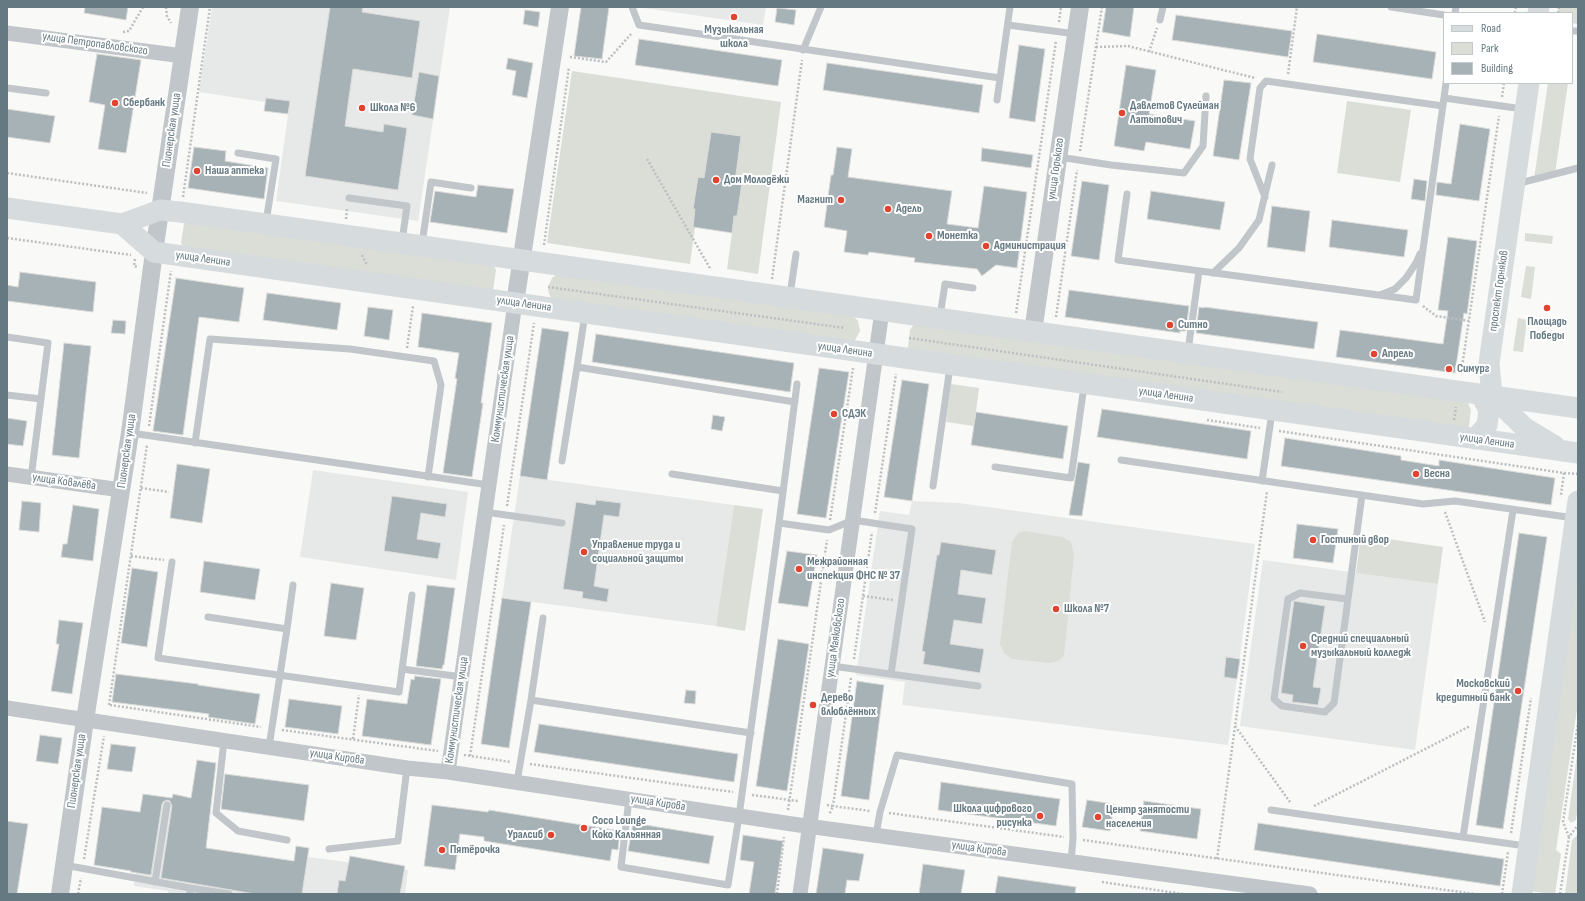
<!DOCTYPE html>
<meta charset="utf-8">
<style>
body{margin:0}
#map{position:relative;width:1585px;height:901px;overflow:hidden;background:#f9f9f7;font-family:"Sofia Sans Condensed",sans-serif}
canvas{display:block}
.frame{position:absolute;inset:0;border:8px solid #657982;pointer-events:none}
.legend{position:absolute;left:1443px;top:12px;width:130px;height:72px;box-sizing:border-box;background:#fff;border:1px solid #c1c9cd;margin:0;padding:5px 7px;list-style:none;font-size:12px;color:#657982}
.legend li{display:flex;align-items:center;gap:8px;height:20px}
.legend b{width:20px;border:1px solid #c1c9cd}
</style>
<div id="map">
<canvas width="1585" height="901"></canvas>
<div class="frame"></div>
<ul class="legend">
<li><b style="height:5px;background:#d6dbde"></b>Road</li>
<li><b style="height:11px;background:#daded6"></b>Park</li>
<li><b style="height:11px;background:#a7b2b6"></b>Building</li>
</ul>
</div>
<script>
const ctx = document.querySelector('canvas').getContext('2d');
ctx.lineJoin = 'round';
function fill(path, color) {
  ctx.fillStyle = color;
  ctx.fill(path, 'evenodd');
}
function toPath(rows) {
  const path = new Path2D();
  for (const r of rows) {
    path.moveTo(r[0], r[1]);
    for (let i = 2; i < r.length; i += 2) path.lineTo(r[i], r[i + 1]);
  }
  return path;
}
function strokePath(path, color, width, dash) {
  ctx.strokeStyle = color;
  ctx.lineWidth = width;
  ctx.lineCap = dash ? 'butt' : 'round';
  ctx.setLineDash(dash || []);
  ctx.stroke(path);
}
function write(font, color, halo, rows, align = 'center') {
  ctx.font = font + ' "Sofia Sans Condensed",sans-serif';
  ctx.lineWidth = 4;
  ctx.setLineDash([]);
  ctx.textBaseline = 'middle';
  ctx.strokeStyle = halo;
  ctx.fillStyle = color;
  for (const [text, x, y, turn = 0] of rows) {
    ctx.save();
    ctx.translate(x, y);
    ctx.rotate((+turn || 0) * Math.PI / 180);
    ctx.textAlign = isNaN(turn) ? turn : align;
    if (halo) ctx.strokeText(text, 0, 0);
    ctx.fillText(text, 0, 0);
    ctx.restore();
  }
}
fill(toPath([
 [212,7,450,7,418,221,276,201,290,101,265,102,199,92],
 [644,7,766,7,763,25,644,8],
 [313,470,468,492,456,580,300,557],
 [520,476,734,505,716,626,502,598],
 [912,501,959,503,1255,544,1228,745,902,705,905,682,856,675,880,511,909,515],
 [1263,560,1438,584,1415,750,1240,726],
 [145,794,187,801,183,867,303,885,308,857,408,870,405,894,168,894,168,891,134,886]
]), '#e7e9e8');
fill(toPath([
 [1559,7,1578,7,1578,24,1572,23,1572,13,1558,13],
 [572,71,781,102,758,274,727,269,732,233,711,229,695,227,690,264,547,243],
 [1548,83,1568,83,1555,174,1534,179],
 [1347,101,1411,110,1400,182,1337,173],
 [189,220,494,266,496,270,493,290,184,248,181,243,184,224],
 [1525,233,1553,236,1552,244,1525,241],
 [1526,266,1535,267,1531,299,1521,297],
 [558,273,851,313,858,321,860,331,855,340,848,343,553,302,549,294,548,287,552,278],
 [1518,318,1527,320,1523,352,1513,351],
 [914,324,1462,400,1468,403,1471,410,1469,426,1465,431,911,352,908,348,910,330],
 [951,384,979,388,974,426,946,422],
 [734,505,763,509,745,631,716,626],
 [1025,531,1062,537,1071,542,1074,555,1064,656,1058,661,1050,663,1012,659,1004,653,1000,644,1012,542,1018,533],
 [1361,535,1443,547,1438,584,1356,573],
 [1578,558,1578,703,1556,850,1561,854,1555,894,1549,894,1531,891],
 [1578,748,1578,806,1576,820,1571,823,1568,819],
 [1578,834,1578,894,1565,894,1572,840]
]), '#daded6');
const building = toPath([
 [85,7,128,7,126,20,84,13,85,7],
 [330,7,363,7,362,12,420,21,412,78,353,69,345,126,383,132,384,124,407,128,398,190,305,176,330,7],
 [581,7,609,7,602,59,574,56,581,7],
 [1106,7,1134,7,1130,37,1102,32,1106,7],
 [777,8,796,10,794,25,775,22,777,8],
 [525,10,540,12,538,27,523,24,525,10],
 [1176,15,1292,31,1288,57,1172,40,1176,15],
 [1317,34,1436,52,1432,79,1313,62,1317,34],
 [639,39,782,60,778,86,635,65,639,39],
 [1019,45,1045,49,1035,122,1009,118,1019,45],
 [97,54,141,60,126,153,98,149,105,105,89,102,97,54],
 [508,58,533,63,527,98,512,95,516,71,506,69,508,58],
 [827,63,983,85,979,113,823,90,827,63],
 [1126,65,1156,70,1149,114,1195,121,1190,149,1146,142,1144,151,1114,146,1126,65],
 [419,72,439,76,433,119,412,115,419,72],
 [1224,80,1251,83,1239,160,1213,156,1224,80],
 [266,98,290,101,288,114,264,111,266,98],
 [7,109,55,116,50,143,7,137,7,109],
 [1460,124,1490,129,1479,201,1436,195,1437,182,1451,184,1460,124],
 [711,132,741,136,735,182,742,183,737,216,734,216,732,233,693,227,695,209,693,209,698,177,704,178,711,132],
 [194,147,226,151,225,161,268,168,264,199,188,188,194,147],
 [837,147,852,149,848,177,952,191,947,224,978,228,984,186,1027,192,1017,268,996,265,982,276,977,269,914,262,915,258,869,252,868,255,844,252,847,231,824,227,831,175,833,175,837,147],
 [982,148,1033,155,1031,168,981,161,982,148],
 [1414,179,1427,181,1425,201,1411,199,1414,179],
 [1082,181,1109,185,1099,260,1071,256,1082,181],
 [478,185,514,189,507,233,430,222,435,191,476,197,478,185],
 [1151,191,1225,202,1220,230,1147,219,1151,191],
 [1272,206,1310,211,1305,252,1267,247,1272,206],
 [1332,220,1408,230,1404,257,1329,247,1332,220],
 [1448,237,1477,241,1467,314,1464,313,1455,373,1336,357,1340,330,1443,344,1448,311,1438,310,1448,237],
 [20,272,96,282,93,312,7,301,7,285,18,287,20,272],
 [176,278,244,288,239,322,199,317,183,435,153,431,176,278],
 [1069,290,1189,306,1186,331,1180,331,1180,333,1065,317,1069,290],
 [267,293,341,303,337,330,263,320,267,293],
 [368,307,393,310,389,340,364,336,368,307],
 [1199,307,1204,308,1204,307,1318,322,1314,349,1196,333,1199,307],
 [422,313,492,323,481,403,483,403,472,477,443,473,457,379,455,378,459,353,418,347,422,313],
 [113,320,126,321,125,334,111,333,113,320],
 [542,328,569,332,547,480,520,476,542,328],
 [596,334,794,363,790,392,592,362,596,334],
 [64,343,91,346,79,458,52,455,64,343],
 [819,368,849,372,826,518,797,514,819,368],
 [902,380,929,384,912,501,884,497,902,380],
 [1102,409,1251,431,1247,459,1097,437,1102,409],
 [976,412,1068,426,1063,459,971,445,976,412],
 [713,415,725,417,722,431,711,429,713,415],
 [7,418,27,421,23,446,7,444,7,418],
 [1285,438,1401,456,1401,460,1439,466,1439,460,1555,478,1551,505,1281,466,1285,438],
 [1078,462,1090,464,1082,516,1069,515,1078,462],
 [177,464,210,469,202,523,170,518,177,464],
 [392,496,447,504,445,517,421,513,417,539,441,543,438,559,384,551,392,496],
 [596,500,621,503,619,517,604,515,594,586,609,589,607,602,582,598,583,592,563,589,576,502,595,505,596,500],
 [22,501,41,503,39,532,19,530,22,501],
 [73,505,99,509,93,561,61,557,63,544,67,544,73,505],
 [1297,524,1338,529,1333,563,1293,558,1297,524],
 [1519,533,1547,537,1503,829,1476,825,1519,533],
 [941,542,996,550,992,575,961,570,958,594,986,598,982,624,954,620,950,644,984,649,980,673,923,664,925,652,922,651,937,555,939,555,941,542],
 [787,551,817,555,808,607,778,603,787,551],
 [204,561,260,569,255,600,200,592,204,561],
 [132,568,158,572,147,647,121,643,132,568],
 [331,583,364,588,356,640,324,636,331,583],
 [427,585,455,588,444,665,443,665,442,669,416,666,427,585],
 [502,598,531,602,509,748,481,744,502,598],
 [1294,601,1325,606,1313,687,1321,688,1318,705,1292,702,1293,695,1281,693,1294,601],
 [59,620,83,623,72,694,51,691,59,644,56,644,59,620],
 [778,639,809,644,787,791,756,786,778,639],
 [1226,657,1240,659,1237,679,1224,677,1226,657],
 [116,674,198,684,198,685,260,694,255,724,208,717,209,714,112,702,116,674],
 [415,676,441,679,431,745,362,736,367,699,407,704,411,679,414,680,415,676],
 [857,681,884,685,869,800,841,796,857,681],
 [686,690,696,691,695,704,684,703,686,690],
 [289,699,342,706,338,734,285,727,289,699],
 [539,724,738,754,734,782,534,752,539,724],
 [40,735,62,738,58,764,36,761,40,735],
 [111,744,136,747,132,772,107,769,111,744],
 [197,760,216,763,206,848,294,861,296,846,309,848,302,894,255,894,161,878,172,806,170,801,167,800,163,802,162,804,151,875,131,872,131,871,94,865,102,807,140,812,143,794,172,798,173,794,191,798,197,760],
 [225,774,309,785,304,821,221,809,225,774],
 [941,782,1060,799,1056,826,938,810,941,782],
 [1087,800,1114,804,1110,831,1082,827,1087,800],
 [1144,801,1201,809,1197,839,1140,831,1144,801],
 [432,805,488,812,489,810,620,831,618,850,612,849,610,861,484,841,484,837,460,834,455,870,424,866,432,805],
 [7,821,28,824,17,894,7,894,7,821],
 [633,823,714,836,709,864,628,851,633,823],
 [1258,823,1504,859,1500,886,1254,850,1258,823],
 [743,835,783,841,775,894,749,894,754,862,740,860,743,835],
 [823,848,864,854,859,881,847,880,845,894,816,894,823,848],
 [350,856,405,866,400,894,337,894,339,880,345,881,350,856],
 [923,864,965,870,961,894,919,894,923,864],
 [998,876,1076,887,1075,894,995,894,998,876]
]);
fill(building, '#a7b2b6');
strokePath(building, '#dbdbd9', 1);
strokePath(toPath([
 [166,7,167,16,171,23],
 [1515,13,1516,7],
 [1558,13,1559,7],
 [1059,22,1061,7],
 [123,32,129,31,143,7],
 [1096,47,1128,46,1255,78],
 [1149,52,1157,28],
 [570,57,606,62,632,33],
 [1288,74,1297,7],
 [1502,97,1504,83],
 [1080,151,1102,7],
 [647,159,711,270],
 [7,173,147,193],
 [183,197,210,7],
 [346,219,347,208],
 [7,238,131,255],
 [544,245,569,67],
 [362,255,367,265],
 [135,259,134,266,137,267],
 [772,279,802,60],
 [548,287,845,328],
 [1423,306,1436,316,1469,321],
 [1016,313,1056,41],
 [1056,317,1077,170],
 [909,338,1282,392],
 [407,348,413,306],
 [1461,374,1499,116],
 [1207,420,1260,428],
 [1454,420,1456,407],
 [149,426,171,271],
 [1279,431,1564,473,1561,495],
 [1564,473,1578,474],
 [141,488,169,492],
 [507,506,534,323],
 [1445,512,1485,622],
 [875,513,896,374],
 [830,520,853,368],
 [131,556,164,560],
 [863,596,893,600],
 [854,659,872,532],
 [851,678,833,806,870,811],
 [109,705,147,445],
 [110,705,261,727],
 [1235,726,1290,802],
 [282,730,438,751],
 [353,739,359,695],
 [464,755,511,762],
 [470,756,504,525],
 [530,764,733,792],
 [752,795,798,801],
 [827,805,833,806,829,815],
 [1314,806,1470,726],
 [788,810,827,540],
 [889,813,1064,837],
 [1511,833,1531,698],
 [1569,837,1563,822,1578,723],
 [1083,840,1475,894],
 [84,859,104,736],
 [1217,859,1267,491],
 [1102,882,1183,894],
 [78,894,81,878],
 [777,894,784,837],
 [1502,894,1508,852],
 [1560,894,1569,837,1578,825]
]), '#bbbfc1', 2.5, [2, 2]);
strokePath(toPath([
 [632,7,639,25,1000,78],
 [1391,7,1444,15],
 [1455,13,1456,7],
 [1160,20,1163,7],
 [1008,25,1076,34],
 [1572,31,1578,31],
 [803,50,821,7],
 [7,88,46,93],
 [1444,98,1523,109],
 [997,100,1010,7],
 [238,153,276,159,266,222],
 [1059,157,1111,165,1184,173,1203,146,1206,96],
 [1516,184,1578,168],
 [1127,194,1118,260,1416,300,1446,83],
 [1265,197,1250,159,1260,88,1266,81,1443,106],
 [349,198,407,206,402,241],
 [422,244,431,182,471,188],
 [1213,273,1239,248,1259,220,1272,165],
 [790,295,796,254],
 [1380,295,1395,289,1406,278,1416,263,1420,254],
 [585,314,577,367,795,402],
 [940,316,945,284,973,288],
 [7,337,48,343,31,478],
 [1188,351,1199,271],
 [797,384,779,523,829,530,853,520,912,529,891,674],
 [7,395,41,399],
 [131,433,489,485],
 [195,443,210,339,350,349,434,361,441,385,428,477],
 [1121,460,1423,504,1455,501,1574,518],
 [562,461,577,367],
 [995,467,1071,478,1084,386],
 [672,474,783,491],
 [1262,481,1272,412],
 [933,486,950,367],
 [485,512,562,523],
 [172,562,158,658,399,692,412,595],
 [1347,599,1300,593,1288,599,1274,699,1282,706,1325,712,1334,703,1362,495],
 [208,617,287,629,269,747],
 [543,618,531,700,751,733],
 [287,629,293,585],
 [832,666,978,686],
 [402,669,462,677],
 [224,741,216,813,238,831,287,840],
 [517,782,531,700],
 [629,799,621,867,728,885,739,816,779,523],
 [1271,810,1526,846],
 [876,835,880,812,897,755,1072,784,1073,839,1071,861],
 [1463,837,1513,510],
 [329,849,398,841,407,768],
 [64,865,190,888,190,894],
 [155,882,167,805],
 [190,888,229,894]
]), '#c0c6c9', 7);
strokePath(toPath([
 [7,33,183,56],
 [7,474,121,490],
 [7,708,407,768,448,772,792,824,1310,894],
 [448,772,515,303],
 [800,894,882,311]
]), '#c0c6c9', 15);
strokePath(toPath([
 [515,303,560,7],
 [1033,332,1080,7],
 [60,894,85,720,130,433,154,252,190,7]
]), '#c0c6c9', 18);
strokePath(toPath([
 [1538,13,1539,7],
 [1529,83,1489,363,1492,396,1525,428,1555,446],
 [7,208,122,224,154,252,1578,453],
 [122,224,160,210,180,212,1578,408],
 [1475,439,1487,425,1489,410,1481,395],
 [1522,894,1578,501]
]), '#d6dbde', 21);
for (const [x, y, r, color] of [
 [734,17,4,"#e14330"],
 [115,103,4,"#e14330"],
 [362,108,4,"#e14330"],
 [1122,113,4,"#e14330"],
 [197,171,4,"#e14330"],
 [716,180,4,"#e14330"],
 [841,200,4,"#e14330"],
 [888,209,4,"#e14330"],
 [929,236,4,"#e14330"],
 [986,246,4,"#e14330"],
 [1547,308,4,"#e14330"],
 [1170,325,4,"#e14330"],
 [1374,354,4,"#e14330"],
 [1449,369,4,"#e14330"],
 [834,414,4,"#e14330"],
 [1416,474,4,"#e14330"],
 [1313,540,4,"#e14330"],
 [584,552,4,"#e14330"],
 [799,569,4,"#e14330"],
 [1056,609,4,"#e14330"],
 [1303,646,4,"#e14330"],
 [1518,691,4,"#e14330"],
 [813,705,4,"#e14330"],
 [1040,816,4,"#e14330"],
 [1098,817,4,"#e14330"],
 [584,828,4,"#e14330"],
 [551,835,4,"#e14330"],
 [442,850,4,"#e14330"]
]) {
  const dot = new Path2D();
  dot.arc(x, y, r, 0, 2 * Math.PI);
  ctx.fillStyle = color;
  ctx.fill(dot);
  strokePath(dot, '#fff', 1.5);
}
write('bold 12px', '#657982', '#fff', [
 ["Музыкальная",734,30,"center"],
 ["школа",734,44,"center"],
 ["Сбербанк",123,103],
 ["Давлетов Сулейман",1130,106],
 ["Латыпович",1130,120],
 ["Школа №6",370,108],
 ["Наша аптека",205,171],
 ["Дом Молодёжи",724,180],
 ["Магнит",833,200,"right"],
 ["Адель",896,209],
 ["Монетка",937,236],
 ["Администрация",994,246],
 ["Площадь",1547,322,"center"],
 ["Победы",1547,336,"center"],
 ["Ситно",1178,325],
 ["Апрель",1382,354],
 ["Симург",1457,369],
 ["СДЭК",842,414],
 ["Весна",1424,474],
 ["Гостиный двор",1321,540],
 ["Управление труда и",592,545],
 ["социальной защиты",592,559],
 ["Межрайонная",807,562],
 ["инспекция ФНС № 37",807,576],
 ["Школа №7",1064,609],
 ["Средний специальный",1311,639],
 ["музыкальный колледж",1311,653],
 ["Московский",1510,684,"right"],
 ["кредитный банк",1510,698,"right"],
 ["Дерево",821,698],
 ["влюблённых",821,712],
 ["Школа цифрового",1032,809,"right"],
 ["рисунка",1032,823,"right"],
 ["Центр занятости",1106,810],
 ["населения",1106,824],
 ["Coco Lounge",592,821],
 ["Коко Кальянная",592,835],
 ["Уралсиб",543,835,"right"],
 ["Пятёрочка",450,850]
], 'left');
write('12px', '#657982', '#fff', [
 ["улица Петропавловского",95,44,8],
 ["Пионерская улица",172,130,-82],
 ["улица Горького",1056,169,-82],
 ["улица Ленина",203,259,8],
 ["проспект Горняков",1499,291,-82],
 ["улица Ленина",524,304,8],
 ["улица Ленина",845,350,8],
 ["Коммунистическая улица",503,389,-82],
 ["улица Ленина",1166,395,8],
 ["улица Ленина",1487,441,8],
 ["Пионерская улица",127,451,-82],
 ["улица Ковалёва",64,482,8],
 ["улица Маяковского",836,638,-82],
 ["Коммунистическая улица",457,710,-82],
 ["улица Кирова",337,757,8],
 ["Пионерская улица",77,771,-82],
 ["улица Кирова",658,803,9],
 ["улица Кирова",979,849,8]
]);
</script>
